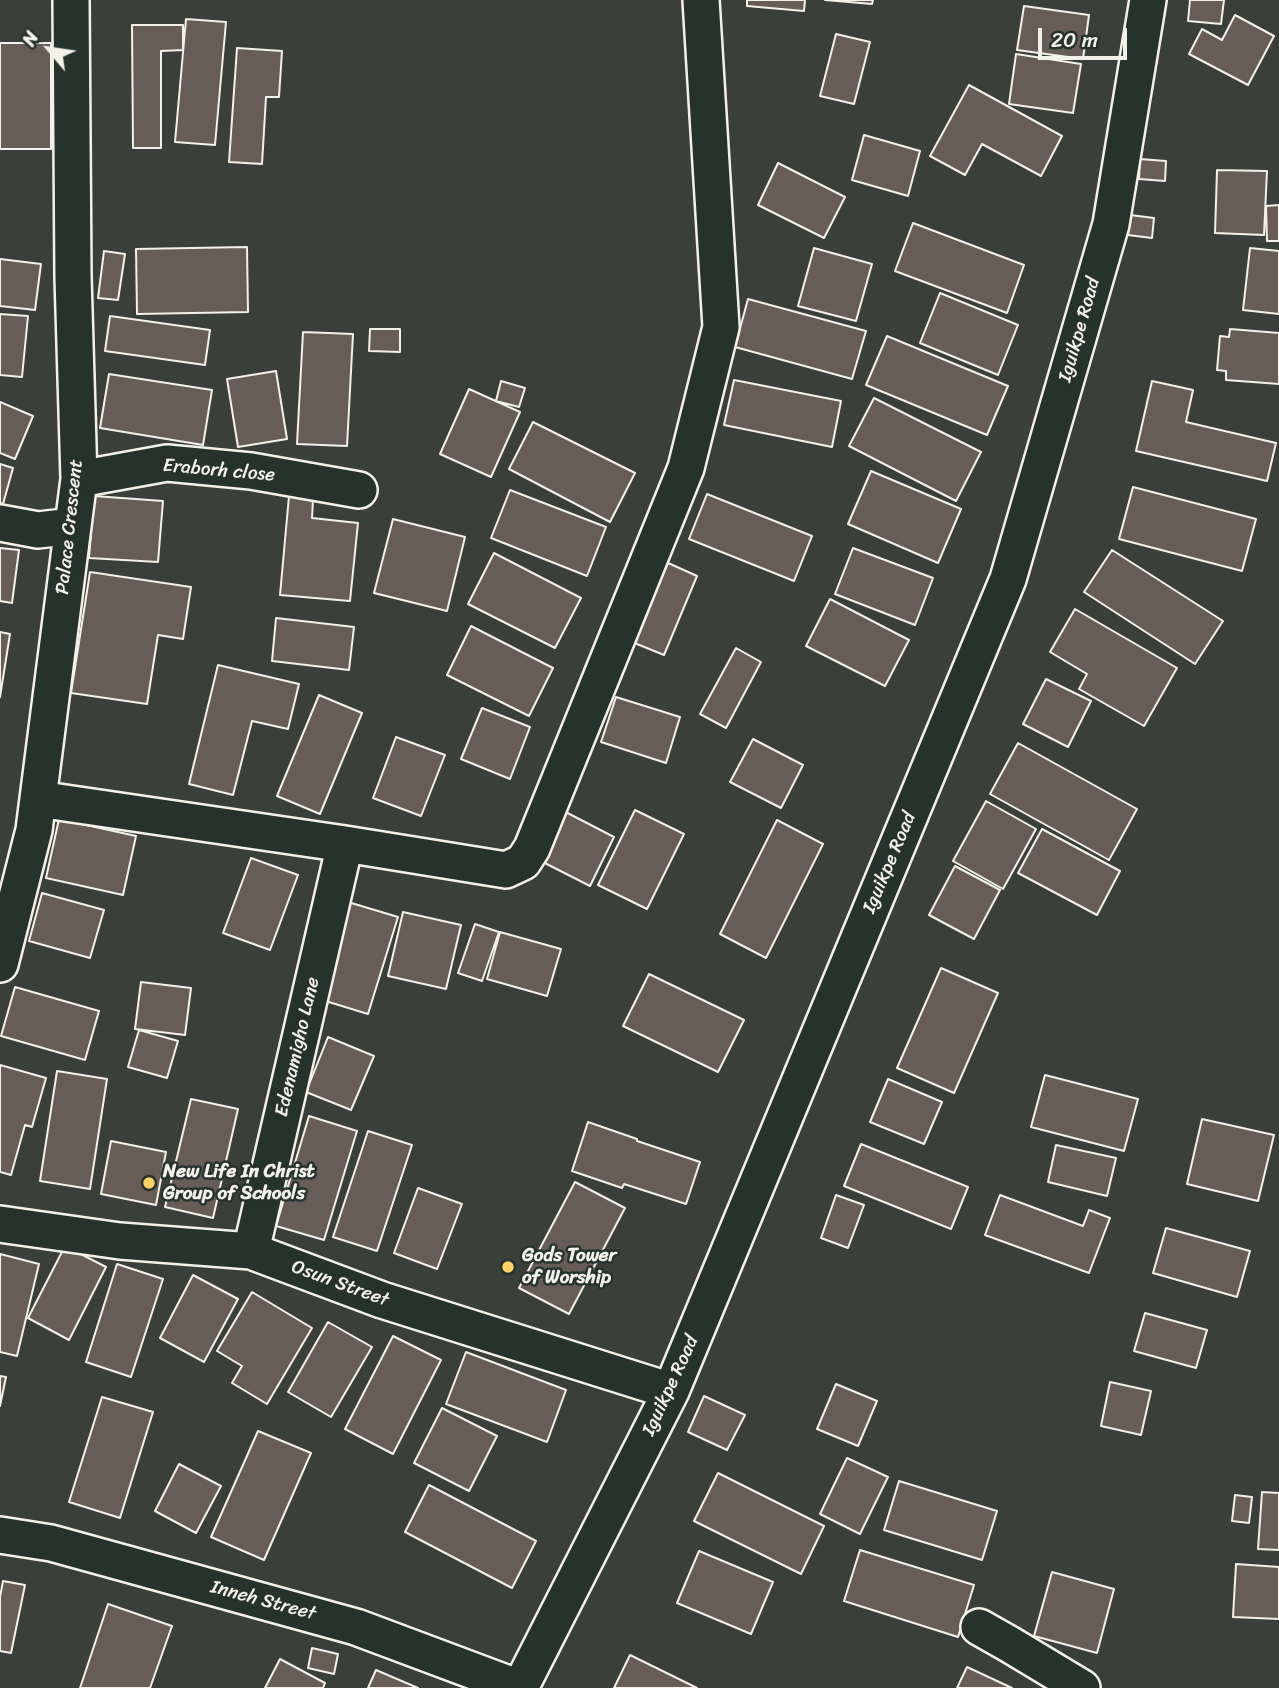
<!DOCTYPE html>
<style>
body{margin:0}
#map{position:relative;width:1279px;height:1688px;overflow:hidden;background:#3a3f3a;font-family:Sriracha,sans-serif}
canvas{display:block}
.north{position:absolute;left:14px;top:14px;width:70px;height:70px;-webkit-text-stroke:5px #26332d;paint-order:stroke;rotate:299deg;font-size:19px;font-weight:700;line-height:28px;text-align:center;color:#f4f1e8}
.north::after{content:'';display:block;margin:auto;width:24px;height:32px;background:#f4f1e8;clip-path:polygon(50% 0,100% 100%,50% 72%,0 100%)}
.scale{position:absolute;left:1038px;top:28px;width:89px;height:32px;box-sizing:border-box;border:4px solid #f4f1e8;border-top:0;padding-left:9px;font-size:21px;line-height:24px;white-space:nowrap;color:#f4f1e8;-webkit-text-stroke:5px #26332d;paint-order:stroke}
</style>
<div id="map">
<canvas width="1279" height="1688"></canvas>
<div class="north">N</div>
<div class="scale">20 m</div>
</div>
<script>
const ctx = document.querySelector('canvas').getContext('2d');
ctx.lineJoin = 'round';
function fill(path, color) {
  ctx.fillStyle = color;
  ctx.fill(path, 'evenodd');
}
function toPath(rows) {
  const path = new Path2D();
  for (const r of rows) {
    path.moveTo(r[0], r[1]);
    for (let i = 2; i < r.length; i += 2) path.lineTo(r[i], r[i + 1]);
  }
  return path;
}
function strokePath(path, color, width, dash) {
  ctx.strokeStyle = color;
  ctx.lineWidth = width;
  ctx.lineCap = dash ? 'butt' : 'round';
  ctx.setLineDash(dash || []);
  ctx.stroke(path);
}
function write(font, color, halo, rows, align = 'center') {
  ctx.font = font + ' Sriracha,sans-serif';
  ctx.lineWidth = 5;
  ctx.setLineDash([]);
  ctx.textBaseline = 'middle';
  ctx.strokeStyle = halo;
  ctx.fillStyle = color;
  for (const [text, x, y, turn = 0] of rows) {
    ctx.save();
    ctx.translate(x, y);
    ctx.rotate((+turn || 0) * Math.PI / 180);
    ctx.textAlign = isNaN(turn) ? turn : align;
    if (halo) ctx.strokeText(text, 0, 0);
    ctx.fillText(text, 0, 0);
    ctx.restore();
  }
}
const building = toPath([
 [747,0,805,0,804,11,747,6,747,0],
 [825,0,873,0,872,4,825,0],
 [1190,0,1224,0,1221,24,1188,21,1190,0],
 [1024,6,1089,15,1083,59,1017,50,1024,6],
 [1235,15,1274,36,1248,85,1189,54,1202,29,1222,40,1235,15],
 [186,19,226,22,215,145,175,142,186,19],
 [132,25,183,25,183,50,161,51,161,148,133,148,132,25],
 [836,34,870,42,854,104,820,96,836,34],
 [0,43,51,43,51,149,0,149,0,43],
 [237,48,282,51,279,97,266,97,262,164,229,162,237,48],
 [1016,54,1081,64,1073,113,1009,104,1016,54],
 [969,85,1062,136,1041,176,982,144,965,175,930,156,969,85],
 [864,135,920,151,908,196,852,180,864,135],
 [1140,159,1166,161,1165,181,1139,179,1140,159],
 [778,163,845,197,824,238,758,205,778,163],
 [1217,170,1267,171,1264,235,1215,233,1217,170],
 [1279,205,1279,241,1267,241,1266,206,1279,205],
 [1130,215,1154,218,1152,238,1128,235,1130,215],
 [913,223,1024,265,1007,313,895,271,913,223],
 [247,247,248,312,137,314,136,249,247,247],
 [814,248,872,264,856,321,798,306,814,248],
 [1250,248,1279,251,1279,314,1243,310,1250,248],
 [104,251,125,254,118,300,98,298,104,251],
 [0,259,41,264,35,310,0,306,0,259],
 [940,293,1018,325,998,375,920,343,940,293],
 [748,299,866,331,852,379,735,347,748,299],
 [0,314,28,316,22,377,0,375,0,314],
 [110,316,210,330,205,365,105,351,110,316],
 [370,329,400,329,400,352,369,351,370,329],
 [1230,329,1279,333,1279,384,1226,380,1226,371,1217,370,1220,336,1229,337,1230,329],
 [303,332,353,334,347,446,297,444,303,332],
 [887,336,1008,386,987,435,866,385,887,336],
 [276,371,287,439,238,447,227,379,276,371],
 [109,374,212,390,203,445,100,428,109,374],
 [734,380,841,401,832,447,724,425,734,380],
 [501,381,525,388,519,407,496,401,501,381],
 [1152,381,1193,390,1186,422,1276,443,1267,481,1136,451,1152,381],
 [469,389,520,412,491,477,440,454,469,389],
 [874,398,981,452,956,501,849,446,874,398],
 [0,402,33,416,15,459,0,453,0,402],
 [533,422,635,473,610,522,509,469,533,422],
 [0,464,13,468,3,504,0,503,0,464],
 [871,471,961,509,938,563,848,524,871,471],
 [1133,487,1256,519,1242,571,1119,539,1133,487],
 [510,490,606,527,587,576,491,538,510,490],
 [707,494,812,536,794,581,689,539,707,494],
 [94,496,163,501,158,562,89,558,94,496],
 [289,496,313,499,312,518,358,523,350,601,280,595,289,496],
 [393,519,465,537,447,611,374,593,393,519],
 [0,548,19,550,12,603,0,601,0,548],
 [853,548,933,578,915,625,835,594,853,548],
 [1112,550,1223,621,1195,664,1084,592,1112,550],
 [494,553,581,598,555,648,468,604,494,553],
 [666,562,697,576,664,655,632,642,666,562],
 [90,572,191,587,183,639,158,635,147,704,71,693,90,572],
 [830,599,909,640,885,686,806,646,830,599],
 [1075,609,1177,668,1144,726,1079,689,1087,674,1050,652,1075,609],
 [276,618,354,627,349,670,272,661,276,618],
 [471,626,553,668,529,716,447,675,471,626],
 [0,632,10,634,0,697,0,632],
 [736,648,761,662,726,728,700,714,736,648],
 [218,665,299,684,288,729,252,721,233,795,189,784,218,665],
 [1046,679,1091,701,1068,747,1023,724,1046,679],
 [319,695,362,713,320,814,277,796,319,695],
 [616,697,680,717,666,763,601,742,616,697],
 [482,708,530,727,510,779,461,759,482,708],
 [396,737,445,755,421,816,373,798,396,737],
 [753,739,803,765,781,808,730,782,753,739],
 [1018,743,1137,809,1109,860,990,794,1018,743],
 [986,801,1036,829,1003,889,953,861,986,801],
 [554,806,614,837,590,886,529,855,554,806],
 [635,810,684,834,647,909,598,885,635,810],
 [59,819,136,836,123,895,46,878,59,819],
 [777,820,823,844,766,958,720,934,777,820],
 [1042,829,1120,871,1097,915,1018,873,1042,829],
 [251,858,298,875,270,950,223,933,251,858],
 [955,866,1000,890,974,939,929,915,955,866],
 [42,893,104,910,90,958,29,941,42,893],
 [348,902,398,917,368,1014,319,999,348,902],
 [403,912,461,925,446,989,388,976,403,912],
 [475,924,499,932,482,981,458,973,475,924],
 [500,932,561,949,547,996,487,979,500,932],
 [941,968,998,993,954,1093,897,1068,941,968],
 [649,974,744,1020,718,1072,623,1026,649,974],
 [141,982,191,988,185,1035,135,1029,141,982],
 [15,987,99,1011,85,1060,1,1036,15,987],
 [139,1030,178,1041,167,1078,128,1067,139,1030],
 [328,1037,374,1056,351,1110,306,1092,328,1037],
 [0,1065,46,1078,32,1127,25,1125,11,1175,0,1172,0,1065],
 [57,1071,107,1079,90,1189,40,1181,57,1071],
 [1045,1075,1138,1099,1124,1151,1031,1127,1045,1075],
 [888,1079,942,1102,924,1144,870,1122,888,1079],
 [191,1099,238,1109,213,1218,165,1207,191,1099],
 [309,1116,357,1131,324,1240,276,1226,309,1116],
 [1202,1119,1274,1135,1258,1201,1187,1184,1202,1119],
 [588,1122,637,1139,637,1141,700,1162,686,1204,624,1184,622,1188,572,1171,588,1122],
 [368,1131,412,1145,377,1251,333,1237,368,1131],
 [111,1141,166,1152,156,1205,101,1194,111,1141],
 [861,1144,968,1187,951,1229,844,1186,861,1144],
 [1056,1145,1116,1158,1107,1196,1048,1182,1056,1145],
 [575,1182,625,1208,569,1314,519,1288,575,1182],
 [418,1188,462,1204,437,1269,394,1253,418,1188],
 [836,1195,864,1205,848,1248,821,1238,836,1195],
 [1000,1195,1083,1226,1089,1210,1110,1218,1089,1273,985,1235,1000,1195],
 [1166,1228,1250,1251,1237,1297,1153,1273,1166,1228],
 [65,1246,106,1267,69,1340,28,1318,65,1246],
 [0,1254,39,1264,17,1356,0,1352,0,1254],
 [117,1264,163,1279,131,1377,86,1362,117,1264],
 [193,1275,238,1299,204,1362,160,1338,193,1275],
 [252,1292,312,1328,267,1404,232,1383,242,1366,217,1351,252,1292],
 [1145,1313,1207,1330,1196,1368,1134,1351,1145,1313],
 [328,1322,372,1347,331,1417,288,1392,328,1322],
 [393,1336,441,1360,393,1454,345,1429,393,1336],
 [466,1352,566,1390,547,1442,446,1404,466,1352],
 [0,1376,6,1377,0,1406,0,1376],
 [1110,1382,1151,1391,1141,1435,1101,1426,1110,1382],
 [836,1384,877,1401,858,1446,817,1429,836,1384],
 [704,1396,745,1415,727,1450,688,1432,704,1396],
 [102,1397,153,1412,120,1518,69,1502,102,1397],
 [442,1408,497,1436,469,1491,414,1463,442,1408],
 [258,1431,311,1453,264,1560,211,1537,258,1431],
 [847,1458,888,1477,860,1534,820,1514,847,1458],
 [179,1464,221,1486,196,1533,155,1511,179,1464],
 [718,1473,824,1526,801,1574,694,1521,718,1473],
 [899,1481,997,1511,982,1560,884,1530,899,1481],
 [429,1485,536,1541,512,1588,405,1532,429,1485],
 [1262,1492,1279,1493,1279,1550,1258,1549,1262,1492],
 [1235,1495,1252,1497,1249,1523,1232,1521,1235,1495],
 [860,1550,974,1585,958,1637,844,1601,860,1550],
 [699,1551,773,1582,751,1634,677,1603,699,1551],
 [1236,1564,1279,1567,1279,1619,1233,1617,1236,1564],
 [1052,1572,1114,1589,1097,1653,1034,1636,1052,1572],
 [3,1581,25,1585,11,1653,0,1651,0,1597,3,1581],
 [108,1604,172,1626,150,1688,80,1688,108,1604],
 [312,1648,338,1654,334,1674,308,1668,312,1648],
 [630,1655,697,1688,614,1688,630,1655],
 [280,1659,325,1683,323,1688,265,1688,280,1659],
 [967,1667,1012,1688,957,1688,967,1667],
 [376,1670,418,1688,368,1688,376,1670]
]);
fill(building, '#685c57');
strokePath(building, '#f4f1e8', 2);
const street = toPath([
 [79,479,167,463,251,471,359,490],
 [0,523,38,530,73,526],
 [38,799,345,844,506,870,523,862,532,848,686,468,721,327,701,0],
 [0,964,34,830,79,479,73,277,71,0],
 [0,1224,120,1241,251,1251,382,1300,671,1391],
 [251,1251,345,844],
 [0,1535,51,1543,356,1627,519,1688],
 [979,1627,1009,1644,1082,1688],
 [520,1688,671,1391,1008,579,1111,224,1148,0]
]);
strokePath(street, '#f4f1e8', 40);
strokePath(street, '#26332d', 35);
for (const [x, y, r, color] of [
 [149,1183,7,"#ffd166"],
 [508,1267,7,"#ffd166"]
]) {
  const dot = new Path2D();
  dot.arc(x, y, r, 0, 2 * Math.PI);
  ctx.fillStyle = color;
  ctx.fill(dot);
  strokePath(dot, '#26332d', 2.5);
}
write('19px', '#f4f1e8', '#26332d', [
 ["Iguikpe Road",1080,330,-74],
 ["Eraborh close",219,471,5],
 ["Palace Crescent",70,527,-84],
 ["Iguikpe Road",890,863,-67],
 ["Edenamigho Lane",298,1047,-77],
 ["Osun Street",340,1284,20],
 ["Iguikpe Road",671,1386,-65],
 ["Inneh Street",263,1601,15]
]);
write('bold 19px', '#f4f1e8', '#26332d', [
 ["New Life In Christ",163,1172],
 ["Group of Schools",163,1194],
 ["Gods Tower",522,1256],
 ["of Worship",522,1278]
], 'left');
</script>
